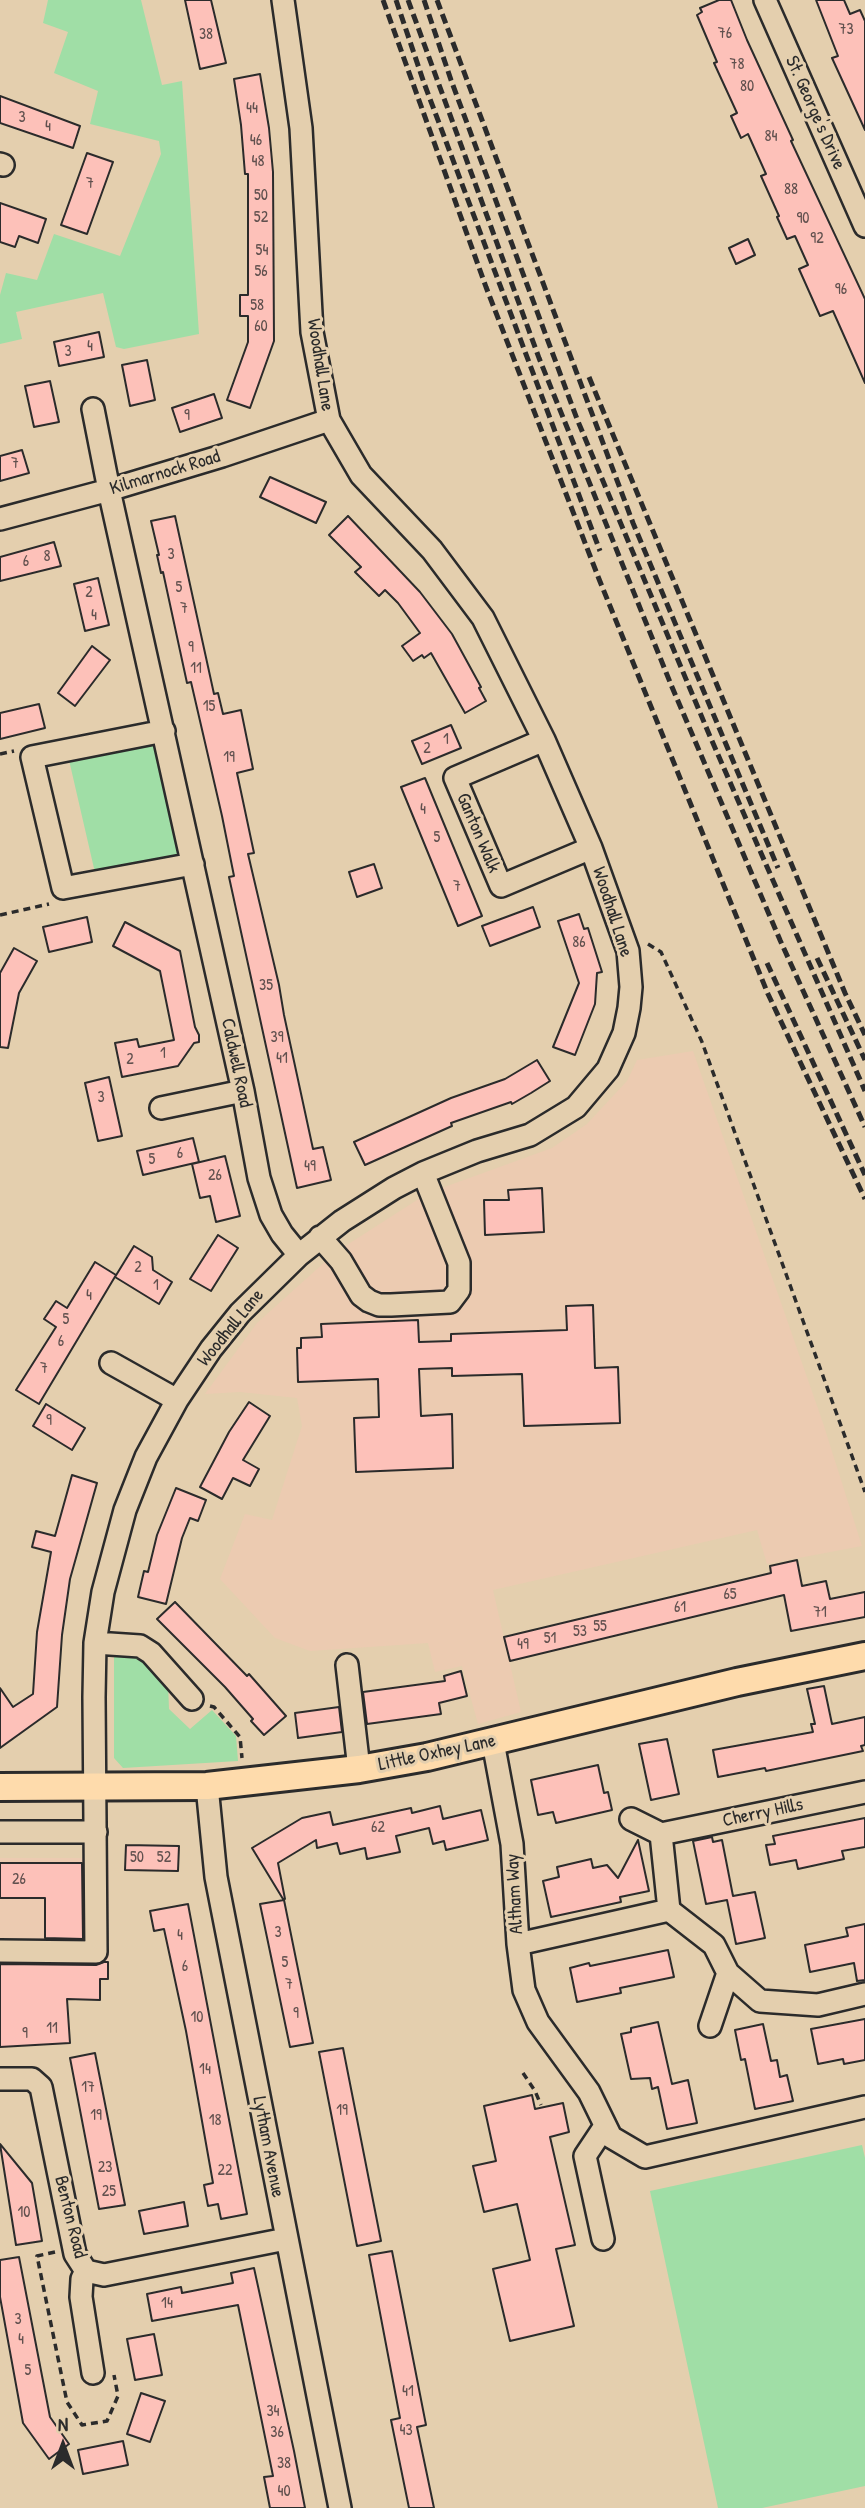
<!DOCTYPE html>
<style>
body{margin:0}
#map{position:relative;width:865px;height:2508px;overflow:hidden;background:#e4cfae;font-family:"Patrick Hand",sans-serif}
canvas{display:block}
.north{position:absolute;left:28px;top:2410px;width:70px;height:70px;-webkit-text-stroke:5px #e4cfae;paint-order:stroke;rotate:0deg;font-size:19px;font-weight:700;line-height:28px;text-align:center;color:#2b2b2b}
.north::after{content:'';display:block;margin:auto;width:24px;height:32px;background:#2b2b2b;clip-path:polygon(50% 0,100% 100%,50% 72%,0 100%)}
</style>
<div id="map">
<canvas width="865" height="2508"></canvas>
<div class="north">N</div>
</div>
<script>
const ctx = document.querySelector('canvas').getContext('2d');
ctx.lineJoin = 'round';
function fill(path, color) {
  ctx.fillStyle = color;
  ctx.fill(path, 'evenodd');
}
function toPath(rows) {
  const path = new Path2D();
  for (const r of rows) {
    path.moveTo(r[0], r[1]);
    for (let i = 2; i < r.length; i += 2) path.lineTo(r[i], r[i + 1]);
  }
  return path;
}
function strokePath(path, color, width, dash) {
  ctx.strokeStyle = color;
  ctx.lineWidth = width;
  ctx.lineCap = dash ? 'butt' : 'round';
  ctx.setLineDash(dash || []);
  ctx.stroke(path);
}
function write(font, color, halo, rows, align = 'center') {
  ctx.font = font + ' "Patrick Hand",sans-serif';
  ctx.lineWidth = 6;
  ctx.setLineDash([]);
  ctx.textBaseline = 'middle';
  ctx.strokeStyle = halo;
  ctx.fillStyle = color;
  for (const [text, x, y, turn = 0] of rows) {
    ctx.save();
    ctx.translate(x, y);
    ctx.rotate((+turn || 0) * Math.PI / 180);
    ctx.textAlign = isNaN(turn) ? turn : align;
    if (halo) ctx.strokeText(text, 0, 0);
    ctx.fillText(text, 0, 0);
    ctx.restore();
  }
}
fill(toPath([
 [693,1051,823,1423,862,1546,767,1564,757,1530,493,1590,521,1712,478,1724,462,1666,435,1672,428,1643,310,1651,275,1638,220,1579,245,1514,272,1520,302,1426,297,1398,240,1392,205,1394,257,1323,336,1252,428,1193,552,1148,587,1124,627,1081,637,1060],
 [0,1858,109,1858,109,1979,0,1979]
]), '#eccbb1');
fill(toPath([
 [48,0,141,0,162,85,182,81,199,334,124,349,116,347,103,293,16,312,22,339,0,344,0,295,6,273,37,280,54,234,120,256,161,154,159,141,90,124,98,91,54,73,68,32,43,23],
 [154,744,181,861,96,877,69,760],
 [135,1652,168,1683,169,1709,190,1729,212,1710,236,1736,238,1761,123,1768,114,1758,114,1653],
 [862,2145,865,2158,865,2486,762,2508,718,2508,650,2191]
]), '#a0dea6');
const building = toPath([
 [185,0,211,0,226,63,200,69,185,0],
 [719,0,731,0,747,40,793,140,791,141,865,299,865,383,833,311,820,316,799,269,808,265,795,236,787,239,777,217,779,216,761,176,766,174,748,134,741,138,731,116,737,113,714,63,717,62,697,15,702,12,700,8,719,0],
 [816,0,844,0,850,14,860,10,865,21,865,130,832,58,838,56,816,0],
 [260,74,269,128,273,172,274,341,250,408,227,400,248,342,248,316,240,316,240,295,248,295,248,174,245,174,241,125,234,79,260,74],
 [0,96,80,126,73,148,0,123,0,96],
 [87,153,113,162,87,234,61,225,87,153],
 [0,203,46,219,38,243,19,236,15,247,0,242,0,203],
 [748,239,755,255,736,264,729,248,748,239],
 [99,332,104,357,59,366,54,342,99,332],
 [147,360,155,400,130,406,122,365,147,360],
 [50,381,59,422,34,427,25,386,50,381],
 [214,394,222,418,180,432,172,408,214,394],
 [22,450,29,473,0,481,0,456,22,450],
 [270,477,326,502,316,523,260,497,270,477],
 [175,516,214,694,218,693,223,714,241,710,253,769,237,773,254,853,248,854,279,985,284,1015,313,1149,323,1147,331,1180,297,1188,229,877,234,876,222,816,191,682,187,683,163,572,161,573,157,555,159,555,151,521,175,516],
 [348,516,420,592,452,634,481,687,479,688,486,701,465,713,431,653,424,658,422,655,413,661,402,646,420,633,398,603,385,590,379,596,355,572,361,567,329,535,348,516],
 [54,542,61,566,0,581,0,557,54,542],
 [98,578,109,625,85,631,74,584,98,578],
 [92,646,110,660,75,706,58,693,92,646],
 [39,704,45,728,0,739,0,713,39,704],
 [451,725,461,748,422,764,412,741,451,725],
 [425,778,482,916,458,926,401,787,425,778],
 [374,864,382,888,357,897,349,872,374,864],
 [533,907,540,927,490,946,482,926,533,907],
 [579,914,584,929,588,928,602,972,597,973,595,1004,575,1055,553,1047,579,983,558,921,579,914],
 [87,917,92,942,49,952,43,927,87,917],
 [125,922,180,951,195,1027,199,1035,199,1042,194,1043,178,1066,122,1077,115,1043,137,1039,139,1047,174,1040,160,971,113,946,125,922],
 [14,948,37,961,19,993,8,1048,0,1047,0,973,14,948],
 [537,1060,550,1081,531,1093,512,1104,511,1102,451,1123,452,1126,365,1165,354,1142,451,1098,505,1079,537,1060],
 [109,1077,122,1136,98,1141,85,1083,109,1077],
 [193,1138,199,1162,143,1175,137,1151,193,1138],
 [225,1156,240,1216,216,1222,210,1196,200,1198,192,1164,225,1156],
 [542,1188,544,1232,485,1235,484,1200,509,1200,508,1190,542,1188],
 [218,1235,238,1248,211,1291,190,1279,218,1235],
 [134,1246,152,1257,153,1270,172,1282,159,1304,115,1277,134,1246],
 [95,1262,116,1275,39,1404,16,1390,56,1327,44,1319,56,1301,67,1308,95,1262],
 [593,1305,595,1368,618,1367,620,1423,524,1426,522,1374,452,1376,452,1368,419,1369,421,1416,452,1414,453,1468,356,1472,354,1418,379,1417,378,1379,298,1382,297,1348,301,1348,301,1338,322,1337,321,1324,418,1320,419,1342,451,1341,451,1334,567,1330,566,1306,593,1305],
 [249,1402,270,1416,243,1460,259,1469,250,1486,233,1478,222,1499,200,1487,229,1432,249,1402],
 [46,1404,85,1428,72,1450,33,1426,46,1404],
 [72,1475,97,1483,70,1579,62,1635,57,1707,0,1748,0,1688,13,1707,33,1694,37,1632,51,1552,32,1547,36,1531,55,1536,72,1475],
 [176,1488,206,1500,198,1521,190,1518,182,1538,166,1604,138,1597,144,1571,148,1572,157,1535,176,1488],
 [797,1560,802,1586,826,1581,830,1599,865,1592,865,1617,791,1631,784,1595,510,1661,504,1637,771,1573,770,1566,797,1560],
 [175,1602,247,1676,249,1674,286,1716,264,1735,251,1721,253,1719,225,1687,157,1619,175,1602],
 [461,1671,467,1696,439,1703,441,1714,367,1724,363,1692,445,1681,444,1676,461,1671],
 [824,1686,832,1724,865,1717,865,1745,861,1746,863,1751,766,1771,765,1768,718,1777,713,1750,813,1732,811,1724,815,1724,807,1689,824,1686],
 [339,1707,342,1732,298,1738,295,1713,339,1707],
 [667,1739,679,1794,651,1800,639,1744,667,1739],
 [598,1765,604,1793,608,1792,612,1810,556,1823,553,1812,538,1815,531,1780,598,1765],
 [440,1806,443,1819,481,1810,488,1840,446,1850,444,1841,433,1844,429,1828,396,1836,400,1852,367,1859,365,1848,340,1854,337,1843,317,1848,316,1840,278,1863,285,1899,283,1899,252,1848,302,1818,330,1812,333,1825,411,1808,412,1813,440,1806],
 [865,1818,865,1847,842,1851,844,1859,798,1869,796,1860,770,1865,766,1845,775,1844,773,1836,865,1818],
 [712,1837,713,1842,722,1840,733,1896,755,1892,765,1938,736,1944,727,1900,706,1904,693,1841,712,1837],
 [638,1840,649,1891,620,1897,621,1902,551,1917,543,1881,559,1877,557,1867,591,1859,593,1868,607,1865,618,1878,638,1840],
 [126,1845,179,1846,178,1871,125,1870,126,1845],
 [0,1863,82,1863,83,1939,45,1938,45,1898,0,1898,0,1863],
 [284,1900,313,2043,290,2047,260,1904,284,1900],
 [188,1904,247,2214,221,2219,218,2204,208,2206,204,2185,213,2183,186,2031,164,1929,154,1931,150,1911,188,1904],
 [865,1924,865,1980,857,1981,854,1963,810,1972,805,1945,848,1936,846,1928,865,1924],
 [668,1950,674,1977,620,1988,621,1993,577,2002,570,1968,589,1963,590,1966,668,1950],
 [104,1962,108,1962,108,1979,100,1979,100,2000,67,1999,70,2043,0,2047,0,1964,96,1965,104,1962],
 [865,2019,865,2060,844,2064,843,2059,818,2064,811,2029,865,2019],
 [658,2022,672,2084,688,2080,697,2123,667,2129,658,2087,652,2089,650,2078,631,2079,621,2034,631,2032,631,2028,658,2022],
 [763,2024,771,2061,777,2060,780,2077,787,2075,793,2101,755,2109,745,2059,741,2060,735,2030,763,2024],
 [343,2048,381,2241,357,2246,319,2052,343,2048],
 [95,2053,125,2205,99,2209,70,2058,95,2053],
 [532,2095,535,2109,563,2103,569,2132,550,2137,575,2245,556,2249,574,2326,510,2341,493,2269,530,2260,517,2204,484,2212,473,2166,496,2161,484,2106,532,2095],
 [0,2144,32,2183,42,2241,16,2245,0,2144],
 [184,2202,188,2226,144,2234,139,2211,184,2202],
 [392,2251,426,2425,417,2427,434,2508,409,2508,391,2420,400,2418,369,2255,392,2251],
 [19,2257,50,2417,69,2444,49,2459,23,2423,0,2297,0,2260,19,2257],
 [254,2268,294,2451,305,2508,270,2508,264,2477,273,2476,238,2305,152,2321,147,2294,181,2287,182,2293,233,2283,231,2273,254,2268],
 [154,2334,162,2375,135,2380,127,2339,154,2334],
 [141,2393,165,2401,150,2442,127,2434,141,2393],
 [123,2441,128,2465,83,2474,78,2450,123,2441]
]);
fill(building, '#fdc1b9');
strokePath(building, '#2b2b2b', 2);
const minor = toPath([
 [765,0,865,226],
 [0,164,3,165],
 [93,409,109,490,243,1091,259,1178,271,1215,282,1234,299,1255],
 [0,519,109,490,222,456,329,420],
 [164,731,32,757,63,888,193,864],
 [544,740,455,778,501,886,591,848],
 [161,1108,243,1091],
 [320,1237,341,1261,361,1295,369,1301,379,1305,391,1305,450,1302,459,1290,459,1263,423,1173],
 [111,1363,177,1400],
 [95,1643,140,1646,151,1653,192,1699],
 [347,1665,359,1769],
 [493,1742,512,1844,518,1944,524,1990,538,2022,589,2092,611,2137,645,2157,865,2107],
 [207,1786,216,1877,340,2508],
 [631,1819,661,1834],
 [0,1832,96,1832],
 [669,1910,661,1834,865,1792],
 [518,1944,669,1910,714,1945,728,1973,760,2001,818,2005,865,1994],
 [0,1951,96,1952,94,1697,95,1643,103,1592,125,1510,146,1457,177,1400,211,1349,240,1313,299,1255,342,1221,394,1188,423,1173,477,1151,530,1135,576,1107,608,1069,624,1033,629,1008,631,987,628,951,591,848,544,740,483,618,432,550,361,475,329,420,312,332,301,128,283,0],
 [710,2026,728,1973],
 [0,2079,32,2079,41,2087,75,2254,86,2271,104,2275,286,2239],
 [603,2239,585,2156,605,2126],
 [86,2271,82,2279,81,2297,93,2373]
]);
const major = toPath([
 [0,1787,207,1786,359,1769,427,1757,737,1682,865,1656]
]);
strokePath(minor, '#2b2b2b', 26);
strokePath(major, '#2b2b2b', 32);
strokePath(toPath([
 [0,754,14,751],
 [0,915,49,904],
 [648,944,661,952,702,1042,865,1492],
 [210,1706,214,1707,240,1737,242,1758],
 [523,2073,535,2091,541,2105],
 [55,2252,37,2256,67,2402,82,2425,107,2421,118,2396,114,2375]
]), '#2b2b2b', 3.5, [7, 5]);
strokePath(minor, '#e4cfae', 21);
strokePath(major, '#fedbac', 26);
strokePath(toPath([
 [383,0,486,287,599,579,768,994,865,1199],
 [396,0,424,83,600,551],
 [408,0,539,358,672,687,780,940,865,1127],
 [424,0,451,80,577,419,709,734,865,1091],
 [437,0,633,523,778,868],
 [589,377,845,993,865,1035],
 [817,958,865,1060],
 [767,963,865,1175]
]), '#2b2b2b', 5, [10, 5]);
write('16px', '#60504e', null, [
 ["73",846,30],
 ["76",725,34],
 ["38",206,35],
 ["78",737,65],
 ["80",747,87],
 ["44",252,109],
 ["3",22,118],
 ["4",48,127],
 ["84",771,137],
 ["46",256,141],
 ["48",258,162],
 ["7",90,184],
 ["88",791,190],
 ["50",261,196],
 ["52",261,218],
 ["90",803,219],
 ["92",817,239],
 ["54",262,251],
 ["56",261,272],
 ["96",841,290],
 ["58",257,306],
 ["60",261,327],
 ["4",90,347],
 ["3",68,352],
 ["9",187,416],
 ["7",15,464],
 ["3",171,555],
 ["8",47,557],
 ["6",26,562],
 ["5",179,588],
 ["2",89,593],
 ["7",184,609],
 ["4",94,616],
 ["9",191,648],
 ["11",196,669],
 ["15",209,707],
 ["1",446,740],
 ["2",427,749],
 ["19",229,758],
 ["4",423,810],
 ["5",437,838],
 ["7",457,887],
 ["86",579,943],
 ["35",266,986],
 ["39",277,1038],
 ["1",163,1054],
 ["41",282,1059],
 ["2",130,1060],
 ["3",101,1098],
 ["6",180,1154],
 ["5",152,1160],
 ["49",310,1167],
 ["26",215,1176],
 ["2",138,1268],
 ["1",156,1286],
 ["4",89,1296],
 ["5",66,1320],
 ["6",61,1342],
 ["7",44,1369],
 ["9",49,1421],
 ["65",730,1595],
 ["61",680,1608],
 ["71",820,1613],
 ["55",600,1627],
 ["53",580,1632],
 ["51",550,1639],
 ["49",523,1645],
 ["62",378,1828],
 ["50",137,1858],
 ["52",164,1858],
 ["26",19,1880],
 ["3",278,1933],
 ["4",180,1936],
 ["5",285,1963],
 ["6",185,1967],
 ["7",289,1985],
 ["9",296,2014],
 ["10",197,2018],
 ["11",52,2029],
 ["9",25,2034],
 ["14",205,2070],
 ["17",88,2088],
 ["19",342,2111],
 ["19",96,2116],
 ["18",215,2121],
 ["23",105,2168],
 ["22",225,2171],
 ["25",109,2192],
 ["10",24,2213],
 ["14",167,2304],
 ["3",18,2320],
 ["4",21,2340],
 ["5",28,2371],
 ["41",408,2392],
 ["34",273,2412],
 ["43",406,2431],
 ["36",277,2433],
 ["38",284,2464],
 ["40",284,2492]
]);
write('19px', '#2b2b2b', '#e4cfae', [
 ["St. George's Drive",815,113,66],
 ["Woodhall Lane",320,365,81],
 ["Kilmarnock Road",165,473,-17],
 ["Ganton Walk",478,833,67],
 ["Woodhall Lane",612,912,72],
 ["Caldwell Road",236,1063,78],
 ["Woodhall Lane",231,1328,-51],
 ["Little Oxhey Lane",437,1753,-12],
 ["Cherry Hills",763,1813,-12],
 ["Altham Way",515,1894,-93],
 ["Lytham Avenue",268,2147,79],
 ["Benton Road",70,2217,76]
]);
</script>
